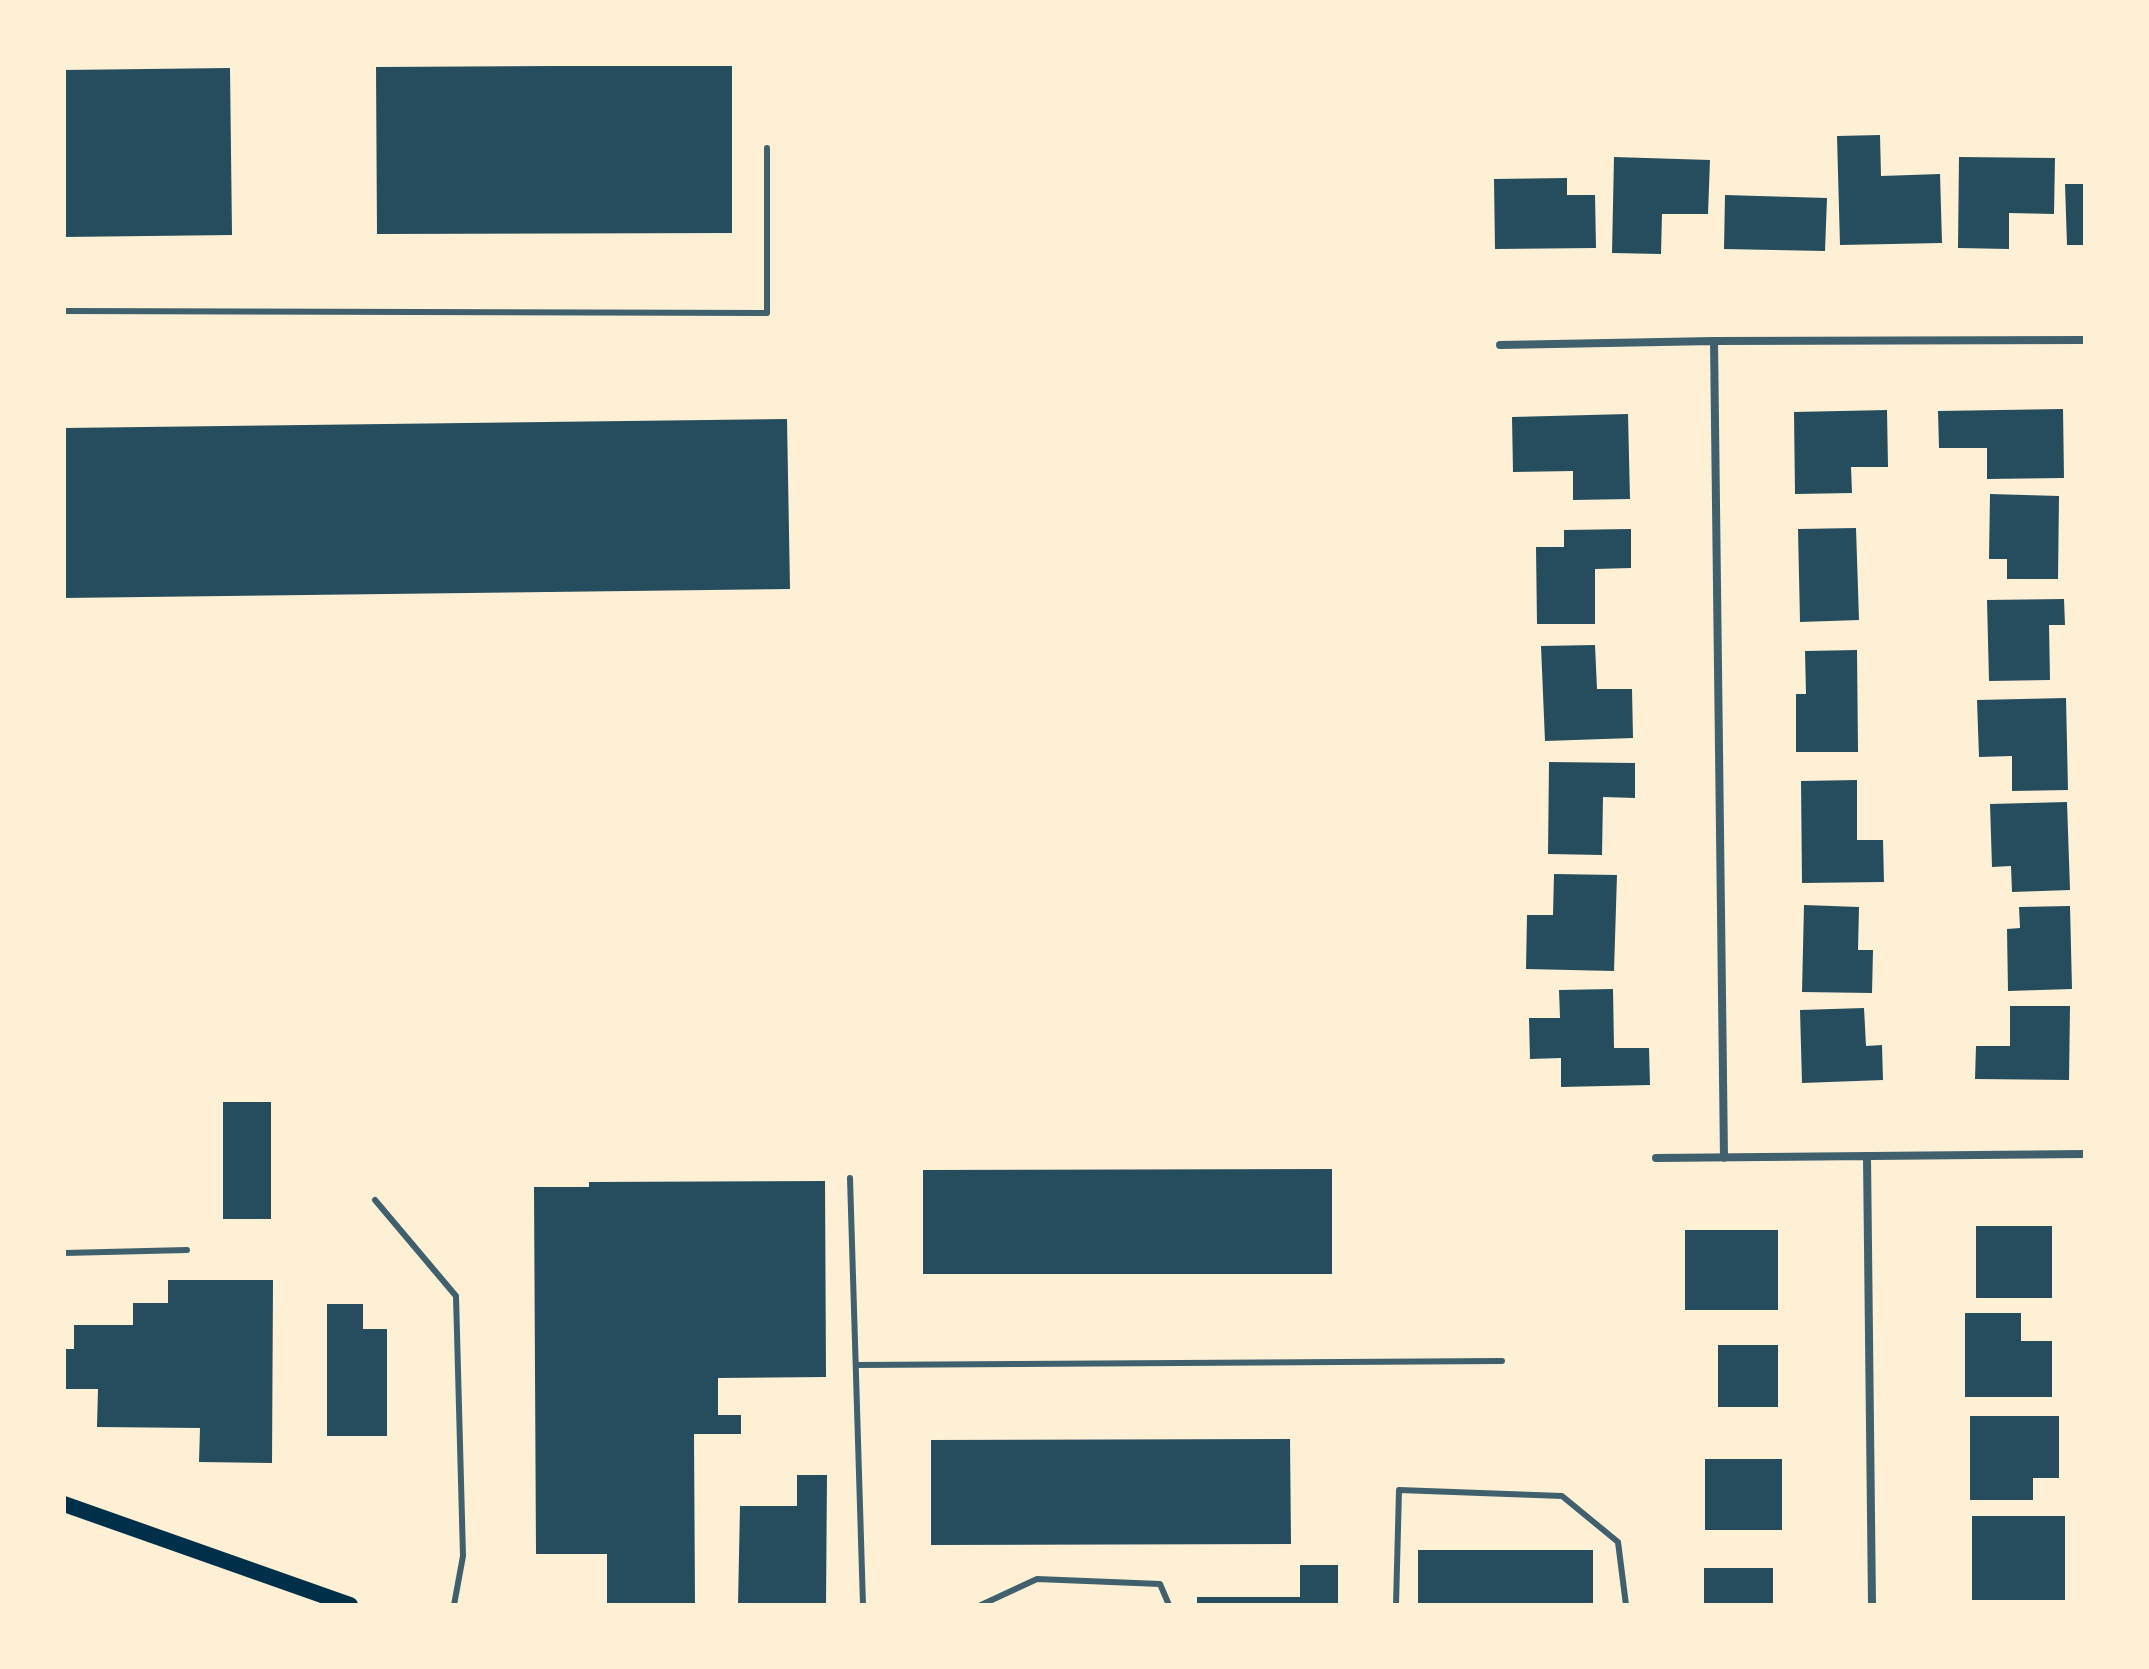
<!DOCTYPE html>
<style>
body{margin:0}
#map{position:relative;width:2149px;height:1669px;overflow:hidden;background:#fdf0d5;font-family:Quicksand,sans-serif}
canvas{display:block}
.frame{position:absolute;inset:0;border:66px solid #fdf0d5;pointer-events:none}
</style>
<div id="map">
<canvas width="2149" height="1669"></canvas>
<div class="frame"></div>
</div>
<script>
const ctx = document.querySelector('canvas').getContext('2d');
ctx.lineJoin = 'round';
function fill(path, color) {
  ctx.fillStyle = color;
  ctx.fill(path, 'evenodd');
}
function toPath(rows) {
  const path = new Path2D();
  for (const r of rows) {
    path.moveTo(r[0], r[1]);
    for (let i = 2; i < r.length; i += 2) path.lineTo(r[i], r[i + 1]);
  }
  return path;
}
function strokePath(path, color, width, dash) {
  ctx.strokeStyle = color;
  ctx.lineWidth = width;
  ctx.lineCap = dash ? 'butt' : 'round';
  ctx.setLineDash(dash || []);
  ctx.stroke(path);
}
fill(toPath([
 [732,65,732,233,377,234,376,67],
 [230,68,232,235,64,237,64,70],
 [1880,135,1881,176,1940,174,1942,243,1840,245,1837,136],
 [1614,157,1710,160,1708,214,1662,214,1661,254,1612,253],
 [1959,157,2055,158,2054,214,2009,213,2009,249,1958,248],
 [1567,178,1567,195,1595,195,1596,248,1495,249,1494,179],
 [2065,184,2085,184,2085,245,2067,245],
 [1725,195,1827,198,1825,251,1724,249],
 [2063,409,2064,478,1987,479,1987,448,1939,448,1938,411],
 [1887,410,1888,467,1851,467,1852,493,1795,494,1794,412],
 [1628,414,1630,499,1573,500,1573,471,1513,472,1512,417],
 [787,419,790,589,64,598,64,428],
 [1990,494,2059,496,2058,579,2007,579,2007,559,1989,559],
 [1856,528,1859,620,1800,622,1798,529],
 [1631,529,1631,568,1595,569,1595,624,1537,624,1536,547,1564,547,1564,530],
 [2064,599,2065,625,2049,625,2050,680,1989,681,1987,600],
 [1595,645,1597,689,1632,689,1633,738,1545,741,1541,646],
 [1857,650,1858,752,1796,752,1796,694,1806,694,1805,651],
 [2066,698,2068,790,2012,791,2012,756,1979,757,1977,700],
 [1549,762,1635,763,1635,798,1603,797,1602,855,1548,854],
 [1857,780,1857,840,1883,840,1884,882,1802,883,1801,781],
 [2067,802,2070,890,2012,892,2011,866,1992,867,1990,804],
 [1554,874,1617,875,1614,971,1526,969,1527,915,1553,915],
 [1804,905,1859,907,1858,950,1873,950,1872,993,1802,992],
 [2070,906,2072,989,2008,991,2007,929,2020,928,2019,907],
 [1613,989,1614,1048,1649,1048,1650,1085,1561,1087,1561,1058,1530,1059,1529,1018,1560,1018,1559,990],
 [2010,1006,2070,1006,2069,1080,1975,1079,1976,1046,2010,1046],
 [1864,1008,1866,1046,1882,1045,1883,1080,1802,1083,1800,1010],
 [223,1102,271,1102,271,1219,223,1219],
 [1332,1169,1332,1274,923,1274,923,1170],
 [825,1181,826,1377,718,1378,718,1415,741,1415,741,1434,694,1434,695,1603,607,1603,607,1554,536,1554,534,1187,589,1187,589,1182],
 [1976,1226,2052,1226,2052,1298,1976,1298],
 [1685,1230,1778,1230,1778,1310,1685,1310],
 [168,1280,273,1280,272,1463,199,1462,200,1428,97,1427,98,1389,64,1389,64,1349,74,1349,74,1325,133,1325,133,1303,168,1303],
 [327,1304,363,1304,363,1329,387,1329,387,1436,327,1436],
 [1965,1313,2021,1313,2021,1341,2052,1341,2052,1397,1965,1397],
 [1718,1345,1778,1345,1778,1407,1718,1407],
 [1970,1416,2059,1416,2059,1478,2033,1478,2033,1500,1970,1500],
 [1290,1439,1291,1544,931,1545,931,1440],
 [1705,1459,1782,1459,1782,1530,1705,1530],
 [797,1475,827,1475,826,1605,738,1605,740,1506,797,1506],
 [1972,1516,2065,1516,2065,1600,1972,1600],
 [1418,1550,1593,1550,1593,1605,1418,1605],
 [1300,1565,1338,1565,1338,1605,1197,1605,1197,1597,1300,1597],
 [1704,1568,1773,1568,1773,1605,1704,1605]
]), '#264d5e');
strokePath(toPath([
 [64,311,767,313,767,148],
 [850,1178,863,1605],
 [375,1200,456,1296,463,1556,454,1605],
 [64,1253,187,1250],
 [856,1365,1502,1361],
 [981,1605,1037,1579,1160,1584,1169,1605],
 [1396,1605,1399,1490,1562,1496,1618,1542,1626,1605]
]), '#3f606c', 6);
strokePath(toPath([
 [1714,341,1724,1158],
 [1500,345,1714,341,2085,340],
 [1867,1157,1872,1605],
 [1656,1158,2085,1154]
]), '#3f606c', 8);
strokePath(toPath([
 [64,1504,350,1605]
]), '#003049', 16);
</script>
